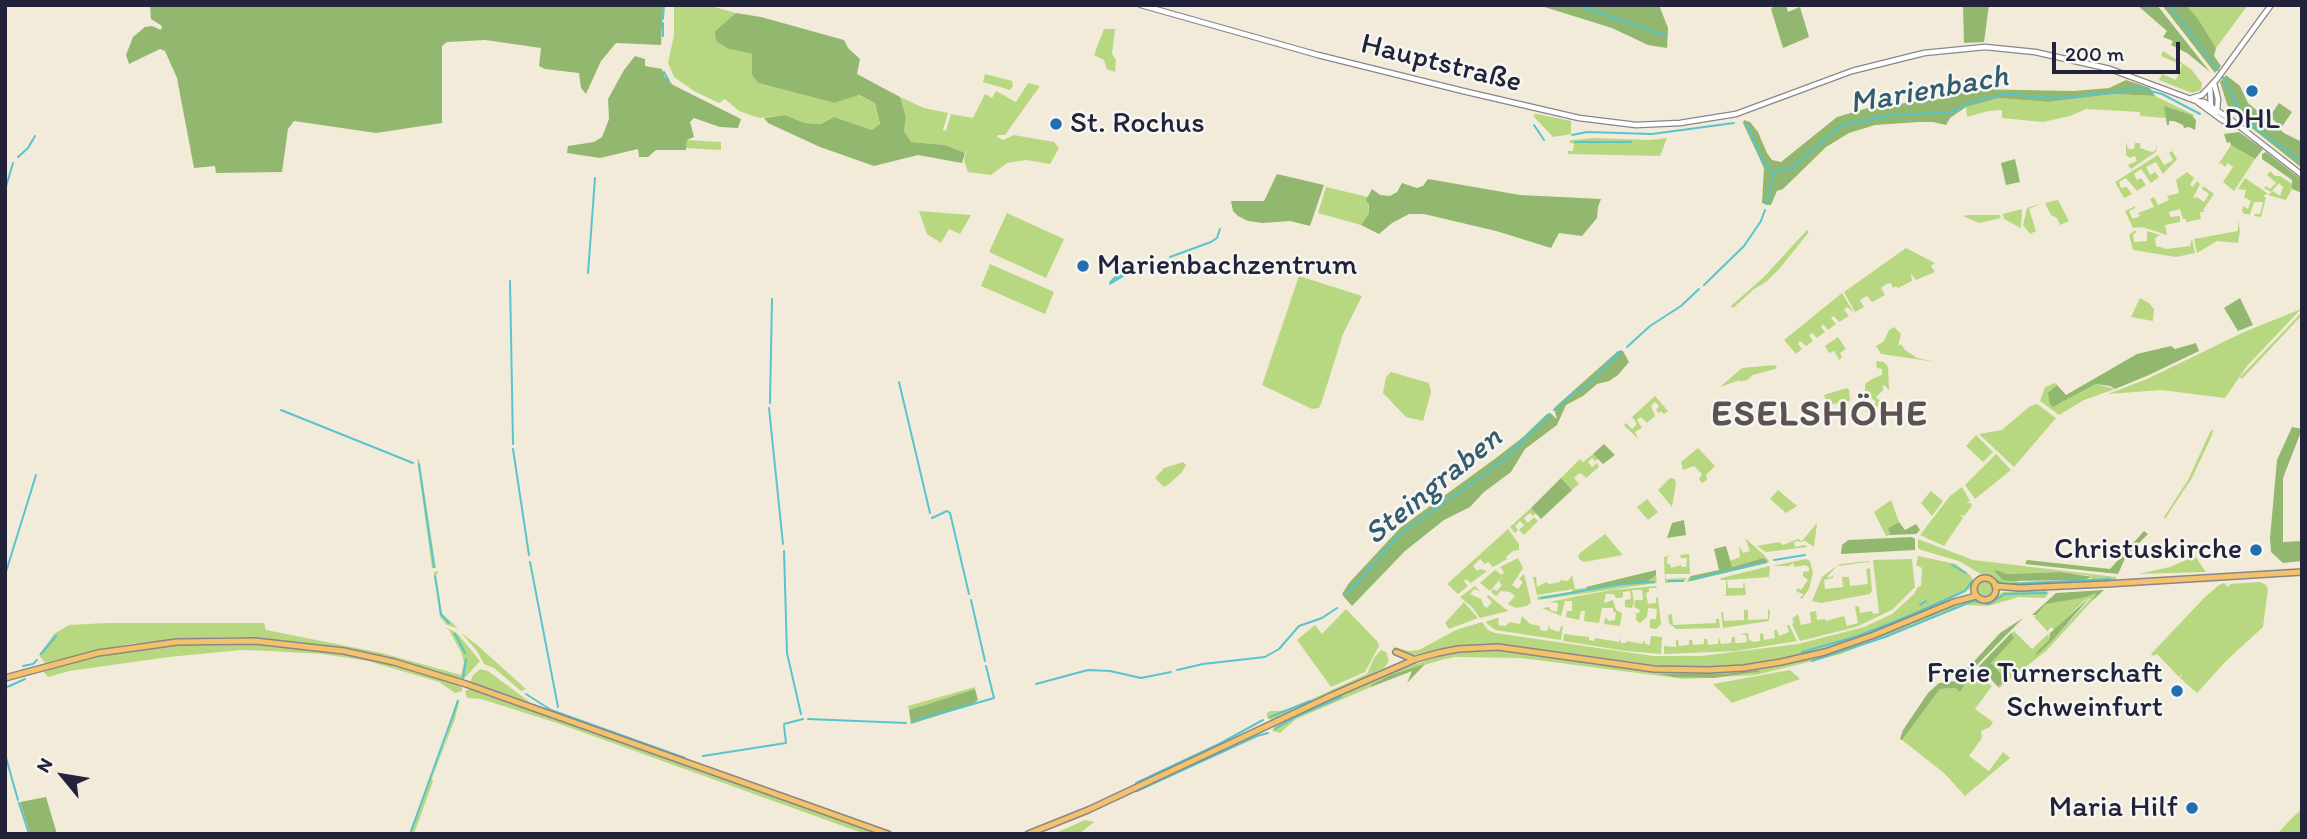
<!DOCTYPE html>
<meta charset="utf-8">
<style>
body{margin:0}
#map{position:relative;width:2307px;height:839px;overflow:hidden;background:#f3ebd9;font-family:Itim,sans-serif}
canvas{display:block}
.frame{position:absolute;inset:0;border:7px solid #22223b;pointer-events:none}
.north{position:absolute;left:28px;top:741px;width:70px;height:70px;-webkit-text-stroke:5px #f6f6f2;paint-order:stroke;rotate:300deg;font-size:19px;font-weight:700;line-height:28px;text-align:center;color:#22223b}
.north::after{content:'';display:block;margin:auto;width:24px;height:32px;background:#22223b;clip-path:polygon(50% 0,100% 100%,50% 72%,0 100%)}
.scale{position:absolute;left:2052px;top:42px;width:128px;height:32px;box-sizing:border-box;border:4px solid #22223b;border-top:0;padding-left:9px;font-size:21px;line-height:24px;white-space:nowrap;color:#22223b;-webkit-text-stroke:5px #f6f6f2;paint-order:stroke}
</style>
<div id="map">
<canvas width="2307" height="839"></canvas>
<div class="frame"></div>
<div class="north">N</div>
<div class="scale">200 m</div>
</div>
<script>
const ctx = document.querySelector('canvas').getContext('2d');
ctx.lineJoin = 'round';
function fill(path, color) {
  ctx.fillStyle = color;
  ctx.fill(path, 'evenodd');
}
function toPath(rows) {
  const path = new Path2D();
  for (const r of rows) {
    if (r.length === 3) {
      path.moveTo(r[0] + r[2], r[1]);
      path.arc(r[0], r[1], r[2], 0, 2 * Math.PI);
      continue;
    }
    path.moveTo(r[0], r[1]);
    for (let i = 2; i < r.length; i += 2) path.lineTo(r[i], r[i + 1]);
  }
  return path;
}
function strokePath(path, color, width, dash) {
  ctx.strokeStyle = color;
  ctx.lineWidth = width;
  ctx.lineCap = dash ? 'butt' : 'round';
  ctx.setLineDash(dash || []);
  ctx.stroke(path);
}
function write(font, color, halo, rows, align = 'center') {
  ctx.font = font + ' Itim,sans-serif';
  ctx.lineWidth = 5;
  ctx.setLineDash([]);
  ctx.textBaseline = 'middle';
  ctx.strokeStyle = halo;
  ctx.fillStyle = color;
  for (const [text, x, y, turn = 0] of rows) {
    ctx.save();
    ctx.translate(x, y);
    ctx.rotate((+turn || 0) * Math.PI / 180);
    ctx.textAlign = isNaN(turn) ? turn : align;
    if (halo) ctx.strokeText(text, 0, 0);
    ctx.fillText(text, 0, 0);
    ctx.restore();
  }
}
fill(toPath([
 [674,5,707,5,736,13,715,31,729,49,752,54,752,75,758,83,833,103,858,95,875,103,880,125,872,130,834,117,821,124,805,123,785,115,759,118,739,111,725,99,719,103,694,91,674,77,668,63,674,35],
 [2186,5,2248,5,2216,48],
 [1104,29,1115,29,1112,54,1116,60,1115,72,1107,69,1104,60,1094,55],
 [2163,51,2191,69,2202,83,2201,90,2192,93,2159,80,2162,74,2176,80,2182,65,2161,56],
 [985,74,1012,81,1013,86,1010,90,983,82],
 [1028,83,1040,86,1005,135,998,135,997,137,1003,140,1014,135,1054,142,1059,148,1050,164,1026,160,1007,163,991,175,968,172,964,160,967,148,965,153,945,145,911,142,904,131,906,117,900,97,924,108,948,113,943,130,946,131,951,114,973,118,985,94,992,98,996,91,1016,102],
 [2114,94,2155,96,2194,115,2192,120,2140,116,2140,112,2086,109,2070,116,2043,122,2002,118,2002,110,1988,111,1967,117,1966,107,1999,98,2048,102],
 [1537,114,1571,121,1571,134,1553,137,1535,118,1533,115],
 [1595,138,1650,140,1667,138,1660,156,1568,154,1568,151,1573,151,1574,144,1569,142,1571,140],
 [687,140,721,142,721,150,686,148],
 [2126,142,2128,149,2134,149,2135,143,2140,143,2140,148,2152,152,2155,151,2157,145,2156,152,2131,169,2128,165,2137,161,2135,156,2130,158,2126,155],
 [2231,145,2255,159,2234,191,2223,182,2233,167,2228,163,2225,167,2221,163,2218,165],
 [2172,151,2177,159,2163,174,2156,162,2146,167,2150,175,2155,172,2159,177,2151,183,2141,169,2134,174,2137,180,2141,178,2146,185,2137,191,2126,178,2119,182,2121,188,2127,187,2132,194,2124,198,2115,182,2158,155,2164,165,2170,162,2173,160,2169,153],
 [2270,171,2275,176,2280,176,2294,185,2286,200,2268,195,2273,191,2280,196,2283,187,2279,183,2271,192,2264,188,2266,186,2270,189,2276,183,2267,175],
 [2187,172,2194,178,2190,185,2193,187,2197,181,2200,184,2193,198,2197,197,2204,202,2209,194,2202,189,2203,186,2214,194,2203,210,2205,212,2200,212,2201,219,2186,222,2186,219,2183,219,2180,209,2169,212,2170,217,2180,216,2180,222,2165,225,2167,235,2142,227,2133,228,2125,211,2135,206,2135,208,2129,211,2132,218,2136,218,2140,216,2138,213,2154,207,2150,199,2154,197,2158,205,2169,200,2167,196,2179,193,2176,180],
 [2245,178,2267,193,2266,195,2263,195,2266,198,2261,217,2254,216,2255,214,2260,214,2263,202,2254,202,2249,217,2249,214,2244,214,2242,211,2243,206,2248,209,2251,201,2244,197,2246,190,2238,189],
 [1326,187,1368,197,1369,213,1361,225,1318,213],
 [2058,200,2069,221,2060,225,2057,218,2051,215,2045,203],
 [2042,203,2029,209,2036,231,2030,234,2023,225,2027,208],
 [2022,209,2021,228,2004,219,2003,214],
 [919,211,971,215,960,234,949,229,941,243,927,234],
 [1007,213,1064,239,1046,278,989,252],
 [1969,215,2000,215,2001,218,1979,223,1963,216],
 [2238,220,2240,231,2238,243,2217,241,2197,253,2194,239,2238,231],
 [1807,230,1809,232,1780,268,1766,282,1754,289,1733,308,1731,306,1764,277],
 [2135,230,2136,233,2133,234,2134,242,2147,241,2147,231,2160,235,2155,238,2156,246,2167,249,2190,246,2192,239,2195,253,2176,257,2133,250,2129,235],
 [1906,248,1933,262,1935,263,1931,266,1935,272,1916,280,1911,274,1912,281,1898,288,1896,286,1893,288,1891,283,1886,284,1881,288,1885,295,1872,302,1867,296,1860,300,1864,307,1855,312,1844,292],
 [990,264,1054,292,1045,314,981,286],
 [1299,276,1362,296,1343,334,1321,404,1319,408,1312,409,1262,385],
 [1842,293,1854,313,1847,307,1844,310,1849,316,1839,322,1834,316,1831,318,1836,324,1828,330,1823,324,1821,327,1825,332,1817,338,1812,333,1809,335,1813,341,1806,346,1800,341,1798,344,1802,349,1796,354,1784,340],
 [2140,298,2149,303,2154,309,2153,321,2131,317],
 [2301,309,2247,366,2225,398,2161,390,2108,394,2147,379,2244,332],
 [2302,312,2302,315,2242,379,2240,377],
 [1894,327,1901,334,1898,346,1901,344,1905,350,1917,358,1936,362,1881,354,1876,346,1884,341,1889,330],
 [1838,337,1846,349,1840,353,1842,357,1839,360,1834,351,1829,353,1825,346],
 [1876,361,1884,362,1888,367,1889,390,1884,385,1882,387,1884,389,1876,397,1882,403,1869,414,1866,411,1876,402,1865,392,1865,384,1872,379,1882,375,1882,369,1877,368],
 [1774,365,1777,366,1775,369,1753,375,1747,380,1739,382,1740,380,1720,387,1742,368],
 [1391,372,1429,383,1431,392,1423,421,1406,417,1383,393,1386,377],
 [2055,383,2057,385,2048,394,2059,404,2096,384,2115,389,2084,400,2059,415,2040,401,2045,387],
 [1847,388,1849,390,1850,401,1827,405,1824,395],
 [1655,396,1668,411,1664,414,1661,411,1659,413,1656,410,1659,406,1655,402,1651,406,1655,416,1647,423,1641,417,1637,420,1642,428,1635,432,1638,439,1624,425,1626,423,1632,429,1637,424,1632,417],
 [2037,404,2056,418,2014,467,1979,434,2002,430,2030,406],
 [2211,430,2213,430,2212,435,2192,478,2165,519,2164,517,2188,480],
 [1976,435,1993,452,1983,462,1966,446],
 [1698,448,1715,466,1706,475,1707,480,1702,483,1699,479,1702,474,1694,466,1683,470,1681,462],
 [1593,454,1598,459,1595,461,1592,458,1588,462,1592,467,1597,463,1599,467,1586,478,1581,473,1577,475,1574,478,1579,484,1572,490,1561,478,1580,459,1583,462],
 [1996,454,2011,470,1975,499,1965,485],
 [417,459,419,460,436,568,432,568],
 [1183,462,1186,465,1182,472,1169,484,1164,487,1155,478,1164,468],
 [1670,478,1675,479,1676,483,1672,507,1658,490],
 [1962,487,1970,501,1966,503,1971,503,1972,506,1964,516,1960,515,1963,518,1944,546,1920,535,1950,496],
 [1778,490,1797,506,1786,513,1770,499],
 [1931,491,1943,501,1932,516,1921,503],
 [1647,499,1658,512,1648,520,1637,507],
 [1891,500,1899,522,1888,528,1890,535,1886,536,1874,512],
 [1531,508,1536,513,1533,516,1530,513,1524,518,1528,523,1534,517,1538,521,1524,535,1519,530,1524,525,1520,521,1515,526,1518,530,1515,533,1510,527],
 [1817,523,1814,547,1805,541,1799,542,1799,541,1794,542,1795,547,1805,545,1807,547,1766,552,1757,546,1779,542,1783,545,1798,539,1802,541],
 [1508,529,1519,544,1519,550,1513,551,1506,557,1507,559,1493,567,1488,562,1485,564,1480,559,1473,566,1477,571,1480,569,1487,571,1471,583,1466,579,1464,581,1468,586,1458,594,1447,584],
 [1605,534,1623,555,1584,562,1580,560,1578,557,1580,553],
 [1745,538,1764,555,1769,561,1768,563,1687,582,1688,579,1716,575,1768,561,1763,558,1731,567,1730,561,1740,557,1739,546,1743,553,1750,551],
 [1918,539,1973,560,2116,577,2117,580,1999,585,1959,561,1921,550,1918,548],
 [1997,570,2007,574,2061,572,2092,576,2092,579,2083,580,2019,582,1994,571],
 [1689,554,1690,574,1665,574,1666,579,1686,578,1685,581,1665,583,1664,557,1670,556,1667,558,1667,564,1670,564,1671,568,1681,565,1682,567,1686,567,1687,558,1681,558,1680,555],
 [1918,556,1956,564,1971,576,1973,580,1971,588,1946,602,1870,634,1807,654,1769,662,1720,667,1669,667,1514,646,1455,647,1408,656,1392,646,1408,651,1419,650,1456,630,1482,622,1488,630,1495,633,1653,656,1701,656,1798,644,1864,627,1892,614,1914,594,1918,587,1921,586,1922,568,1916,565],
 [2195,556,2206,572,2138,574,2170,567],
 [1518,558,1523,568,1512,585,1518,589,1523,582,1519,579,1524,574,1531,602,1527,606,1516,608,1508,604,1515,596,1510,592,1501,591,1496,596,1491,592,1493,589,1497,591,1502,585,1499,582,1503,576,1490,591,1480,583,1495,570,1502,575,1504,572,1500,567],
 [1806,559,1810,561,1813,573,1809,589,1802,599,1800,597,1804,595,1796,591,1798,588,1801,590,1808,580,1803,576,1803,572,1809,571,1809,568,1806,565,1794,567,1793,563,1789,566,1772,566],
 [1912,559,1915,587,1892,610,1856,627,1800,641,1792,624,1794,622,1792,619,1798,614,1801,625,1811,623,1810,612,1816,611,1817,620,1825,619,1826,621,1844,616,1847,626,1858,623,1855,607,1859,606,1860,613,1872,611,1873,614,1879,613,1873,560],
 [1869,561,1869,565,1868,562,1837,566,1827,577,1830,578,1833,575,1833,578,1824,580,1825,589,1843,587,1842,577,1849,577,1850,586,1868,584,1866,569,1870,568,1872,591,1870,594,1821,603,1812,601,1822,577,1834,568,1840,564],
 [1770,566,1769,577,1727,580,1728,588,1743,588,1744,580,1746,595,1723,596,1726,595,1726,580,1720,580,1721,578],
 [439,571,436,575,442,614,458,628,447,625,440,617,434,572],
 [1572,575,1575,589,1647,582,1656,575,1657,583,1538,600,1537,597,1571,592,1574,589,1537,595,1533,577,1536,577,1537,587,1546,582,1549,584,1560,582,1560,580,1568,581],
 [1985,589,8],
 [2260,582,2266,585,2268,589,2263,627,2227,660,2197,693,2180,678,2183,674,2179,677,2157,654,2153,656,2151,654,2204,598,2219,585,2224,583,2228,587,2230,584],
 [1475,586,1480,591,1474,589,1470,594,1481,599,1484,606,1487,608,1492,602,1487,597,1488,595,1508,611,1480,618,1472,607,1460,597],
 [1656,586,1657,588,1649,588,1649,592,1646,593,1648,604,1656,603,1656,598,1658,597,1661,624,1656,629,1650,628,1650,619,1656,619,1657,609,1648,608,1647,617,1640,623,1636,620,1636,613,1639,613,1640,610,1634,607,1635,600,1643,600,1642,590,1632,590,1634,602,1632,608,1625,607,1625,600,1631,599,1630,591,1623,592,1623,597,1620,598,1616,598,1614,594,1606,594,1604,603,1613,600,1616,610,1622,613,1620,626,1604,624,1605,617,1609,621,1615,620,1616,612,1613,612,1613,608,1602,608,1599,623,1584,621,1585,611,1581,611,1579,620,1566,617,1567,611,1572,611,1572,601,1565,601,1561,616,1542,608,1550,607,1550,610,1557,612,1558,603,1550,602,1540,604,1578,596,1612,590],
 [2044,589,2049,593,2045,598,2019,597,1988,606,1964,605,1841,654,1756,675,1684,679,1521,658,1455,657,1441,660,1390,675,1371,685,1371,687,1296,719,1280,733,1272,731,1276,724,1329,700,1397,670,1453,652,1505,650,1646,670,1708,672,1784,664,1968,600,1974,599,1986,602,2003,592],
 [1760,670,1754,673,1713,678,1673,677,1661,674,1724,674],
 [2096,593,2092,601,2046,651,1999,688,1998,687,2006,679,1991,663,2013,638,2011,633,2014,631,2032,649,2049,633,2034,617,2046,604],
 [2091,598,2053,640,2037,654,2049,640,2048,630,2052,627,2054,630,2086,599],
 [1464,602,1478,618,1449,629,1445,623],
 [1346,609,1377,641,1379,646,1365,672,1331,687,1297,640,1315,625,1322,634],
 [1768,609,1770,611,1769,621,1723,628,1721,612,1723,612,1724,621,1744,620,1744,610,1748,610,1748,620,1768,619],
 [1672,614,1673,625,1716,623,1716,619,1719,619,1720,628,1676,629,1669,623,1668,615],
 [1522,616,1530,624,1540,626,1540,630,1547,631,1549,625,1550,629,1559,632,1561,626,1563,626,1561,640,1495,630,1485,622,1497,618,1499,618,1498,625,1505,626,1510,622,1520,624],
 [107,623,264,623,266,630,382,653,461,675,464,662,462,654,449,630,442,626,457,633,480,661,463,680,395,659,345,648,277,640,234,637,178,639,129,644,45,663,39,655,54,634,69,625],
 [1787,625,1789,625,1797,641,1736,651,1664,654,1664,646,1676,647,1676,640,1678,640,1679,646,1689,645,1689,640,1692,640,1693,645,1704,644,1704,639,1707,639,1708,645,1718,644,1719,637,1721,644,1731,643,1732,637,1735,637,1735,643,1739,643,1747,642,1746,635,1740,634,1748,633,1749,640,1754,642,1760,641,1760,634,1763,633,1764,640,1775,638,1774,630,1777,630,1779,636,1789,632],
 [461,633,476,644,526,689,521,691,494,668,484,664,477,651],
 [1564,634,1589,637,1589,640,1594,641,1595,638,1619,642,1620,638,1621,643,1626,643,1627,641,1642,644,1645,640,1645,644,1650,645,1651,636,1662,637,1661,654,1626,651,1563,641],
 [255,643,344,653,394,665,457,684,462,688,462,691,455,693,439,682,368,661,322,654,271,651,241,650,169,657,69,671,48,677,44,672,47,668,69,662,114,652,178,644],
 [1381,650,1386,652,1389,661,1384,668,1276,719,1271,720,1267,718,1267,713,1270,711,1280,711,1294,707,1367,674,1374,658],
 [480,669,488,671,531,703,470,683,473,675],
 [1790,670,1800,679,1732,703,1713,684],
 [1973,674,1992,686,1975,709,1993,722,1990,727,1981,731,1982,738,1969,756,1989,771,2003,752,2010,758,1965,796,1944,773,1902,740,1940,689,1955,688,1960,692],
 [975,687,975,689,909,710,908,706],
 [470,689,478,691,879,834,865,834,557,723,481,699,467,698,465,691],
 [457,699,459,702,455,719,432,778,433,781,414,834,409,834,445,741],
 [2302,809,2302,834,2277,834,2292,818],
 [1085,820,1094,822,1079,834,1053,834]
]), '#b7d880');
fill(toPath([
 [150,5,663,5,661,45,616,43,601,61,586,94,581,88,579,73,545,69,539,66,541,48,485,40,447,42,442,46,442,123,376,133,294,121,288,129,282,172,216,173,215,166,194,168,177,78,165,51,160,49,129,64,126,55,133,37,145,27,152,26,161,30,162,26,151,19],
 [1538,5,1659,5,1668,28,1667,48,1648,45,1612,28],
 [1775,5,1786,5,1788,12,1800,7,1809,37,1783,48,1771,9],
 [1963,5,1989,5,1984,42,1964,43],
 [2137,5,2157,5,2210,72,2187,53,2171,45,2173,41,2163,37,2167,31],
 [2162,5,2186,5,2198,19,2216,48,2214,56,2221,66,2215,73],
 [736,13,761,17,844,40,848,48,860,59,857,74,900,97,906,117,904,131,911,142,945,145,965,153,962,163,918,155,874,166,820,147,768,123,764,118,785,115,805,123,821,124,834,117,872,130,880,124,875,103,859,95,834,103,758,83,752,75,752,54,729,49,716,41,715,31],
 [635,56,645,59,645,66,662,69,665,77,673,85,741,119,738,128,720,127,694,118,690,122,694,137,687,140,686,150,656,150,648,157,639,157,638,149,600,158,567,153,568,146,594,142,602,137,609,119,608,99,624,70],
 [2226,75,2240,86,2248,103,2284,133,2302,142,2302,168,2229,110,2220,82],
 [2126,80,2150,88,2155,96,2114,94,2048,102,1999,98,1966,107,1950,118,1946,125,1933,122,1919,122,1875,125,1849,133,1826,147,1783,189,1777,191,1771,205,1768,205,1762,203,1764,168,1743,123,1744,120,1750,122,1758,132,1767,153,1772,160,1781,162,1837,117,1871,107,1948,98,1969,89,2074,91,2109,88],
 [2279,103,2292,112,2281,128,2270,116],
 [2164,106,2191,115,2196,120,2195,130,2189,127,2184,128,2183,125,2174,121,2169,121,2169,125,2167,125],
 [2239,132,2263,149,2255,159,2231,145,2230,142,2227,143,2224,134],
 [2266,152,2302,180,2302,193,2292,189,2292,180,2262,159,2262,154],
 [2015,159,2020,182,2006,185,2001,163],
 [1277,174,1324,185,1310,226,1290,221,1262,223,1248,221,1238,216,1233,211,1231,201,1264,201],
 [1428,179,1520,195,1601,199,1598,207,1597,218,1582,236,1559,233,1551,248,1496,231,1424,214,1409,214,1392,223,1379,234,1361,225,1369,213,1369,205,1366,200,1372,189,1380,195,1390,196,1397,192,1402,183,1417,188,1423,186],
 [2240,298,2253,325,2238,331,2224,308],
 [2196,343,2199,351,2149,375,2115,389,2110,386,2096,384,2053,407,2050,404,2048,393,2057,385,2066,395,2137,354,2171,346,2175,349],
 [1618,351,1623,351,1629,362,1618,375,1609,381,1597,384,1583,396,1566,405,1557,425,1525,449,1511,472,1484,492,1470,507,1444,520,1405,551,1352,606,1344,597,1342,594,1349,583,1400,528,1496,458,1523,437,1547,414,1550,413,1557,419,1554,408],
 [2292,427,2302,429,2283,478,2283,542,2302,541,2302,561,2283,563,2271,552,2270,538,2277,460],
 [1604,444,1615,455,1603,464,1593,454],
 [1561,478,1572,490,1541,519,1531,508],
 [1684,520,1686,535,1667,538,1672,523],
 [1899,522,1905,530,1916,524,1920,530,1916,534,1890,535,1888,528],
 [2144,531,2148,534,2126,556,2118,574,2025,564,2027,560,2110,569],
 [1912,537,1915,539,1915,550,1841,554,1842,545,1848,540],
 [1726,546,1732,567,1763,558,1768,561,1716,575,1688,579,1691,576,1719,570,1714,549],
 [1656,570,1656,575,1647,582,1587,589,1586,587],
 [1997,570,2007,574,2061,572,2093,577,2083,580,2009,581,2003,580,1994,571],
 [2104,590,2092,601,2096,593,2086,597,2046,604,2036,615,2032,615,2056,593],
 [2090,597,2053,640,2037,655,2036,653,2049,640,2050,633],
 [2023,618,1974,668,1975,670,1960,692,1955,688,1940,689,1902,740,1900,739,1903,730,1928,693,1939,683,1956,681,2000,633],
 [2011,633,2014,638,1991,663,2006,679,1998,687,1979,666],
 [1425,664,1407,683,1412,671,1371,687,1371,685,1390,675],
 [1758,670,1760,671,1759,672,1713,678,1673,677,1660,674,1724,674],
 [975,689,978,700,971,705,911,724,909,710],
 [46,797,57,834,30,834,20,802]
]), '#91b86e');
fill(toPath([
 [1117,261,1124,266,1125,276,1110,285,1109,282,1115,276,1116,271,1112,263]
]), '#57c4ce');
strokePath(toPath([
 [1577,5,1666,36],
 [2169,5,2219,71],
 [663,19,664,5],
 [663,36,663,23],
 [664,72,669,81],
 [2222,76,2240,110],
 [2230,111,2240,110,2254,127,2302,162],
 [1746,123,1764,163,1772,172],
 [1534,125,1544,140],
 [1572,135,1587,132,1652,134,1734,123],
 [1575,142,1631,142],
 [18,157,28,148,35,136],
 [1773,172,1790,169,1842,125,1893,115,1952,112,1969,103,2004,94,2055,98,2114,93,2138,88,2162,94,2200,114],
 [5,190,13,163],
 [1766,204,1769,198,1773,173],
 [1170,257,1211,242,1217,238,1220,229],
 [588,273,595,178],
 [510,281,513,444],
 [1704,285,1744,246,1761,221,1765,210],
 [1627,347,1650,326,1681,306,1699,289],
 [899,382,930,513],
 [770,403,772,299],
 [769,408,783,544],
 [281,410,413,463],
 [1554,410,1576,391,1587,386,1621,351],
 [513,449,529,555],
 [419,464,434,567],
 [932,518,947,511,950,513,969,594],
 [784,551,787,653,801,714],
 [1774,560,1805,555],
 [530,562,558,707],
 [1952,565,1966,573],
 [5,575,36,475],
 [1986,575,2001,583,2010,584,2110,579],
 [435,576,441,614,449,623],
 [1690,580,1766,562],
 [1668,581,1683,581],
 [1347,594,1399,535,1504,460,1550,414],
 [1541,598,1622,584,1654,582],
 [971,600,985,661],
 [1920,605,1926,601],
 [455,634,465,653],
 [1802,652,1858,636,1911,615,1965,591,1972,581],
 [41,654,56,636],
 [1812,661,1885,637,1973,601,1989,604,2005,594,2046,593],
 [23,666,33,664,37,660],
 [1177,670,1203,664,1265,657,1279,649,1299,626,1322,618,1337,608],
 [463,678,466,659],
 [1036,684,1088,670,1110,671,1141,678,1171,672],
 [5,688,25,679],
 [526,694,551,710,685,758],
 [1270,717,1310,701],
 [808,719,906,723],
 [914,721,994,698,986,666],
 [784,724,803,719],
 [1275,729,1297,716,1341,697],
 [5,754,18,800],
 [703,756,786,743,784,726],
 [1136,783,1219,744,1263,720],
 [1137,791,1257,736,1268,733],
 [19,803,29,834],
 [410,834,458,701]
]), '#57c4ce', 2);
const tertiary = toPath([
 [1141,5,1318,55,1463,91,1579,118,1636,125,1680,123,1736,114,1852,71,1924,53,1985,47,2035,52,2110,69,2196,101,2204,102,2230,119,2302,175],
 [2214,83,2218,99,2217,112],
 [2210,88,2211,107],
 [2192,98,2202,95,2217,79,2271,5],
 [2196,101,2222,120,2236,126]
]);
const primary = toPath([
 [1985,589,11],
 [1995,586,2020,588,2106,584,2302,572],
 [1396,652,1413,659],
 [5,678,98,653,177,642,255,641,344,651,394,662,466,684,888,834],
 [1028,834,1088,810,1333,695,1416,659,1438,653,1458,649,1498,647,1654,669,1708,670,1744,668,1781,662,1825,652,1874,635,1954,602,1976,596]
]);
strokePath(tertiary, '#8a868a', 7);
strokePath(primary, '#8a868a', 8);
strokePath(tertiary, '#fff', 4.5);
strokePath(primary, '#f4c26a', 5);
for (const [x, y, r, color] of [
 [2252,91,7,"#1f6fb2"],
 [1056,124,7,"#1f6fb2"],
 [1083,266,7,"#1f6fb2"],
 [2256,550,7,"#1f6fb2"],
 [2177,691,7,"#1f6fb2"],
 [2192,808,7,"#1f6fb2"]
]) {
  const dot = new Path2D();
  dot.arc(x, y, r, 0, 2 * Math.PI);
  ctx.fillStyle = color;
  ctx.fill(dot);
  strokePath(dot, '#f6f6f2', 2.5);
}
write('30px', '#22223b', '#f6f6f2', [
 ["Hauptstraße",1441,64,14]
]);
write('30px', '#22223b', '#f6f6f2', [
 ["DHL",2252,120,"center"],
 ["St. Rochus",1070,124,"left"],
 ["Marienbachzentrum",1097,266,"left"],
 ["Christuskirche",2242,550],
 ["Freie Turnerschaft",2163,674],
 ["Schweinfurt",2163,708],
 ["Maria Hilf",2178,808]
], 'right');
write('italic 32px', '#355b6e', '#f6f6f2', [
 ["Marienbach",1929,91,-10],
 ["Steingraben",1434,487,-39]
]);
ctx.letterSpacing = '2px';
write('bold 37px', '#5d5151', '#f6f6f2', [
 ["ESELSHÖHE",1820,416]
]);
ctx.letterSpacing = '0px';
</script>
